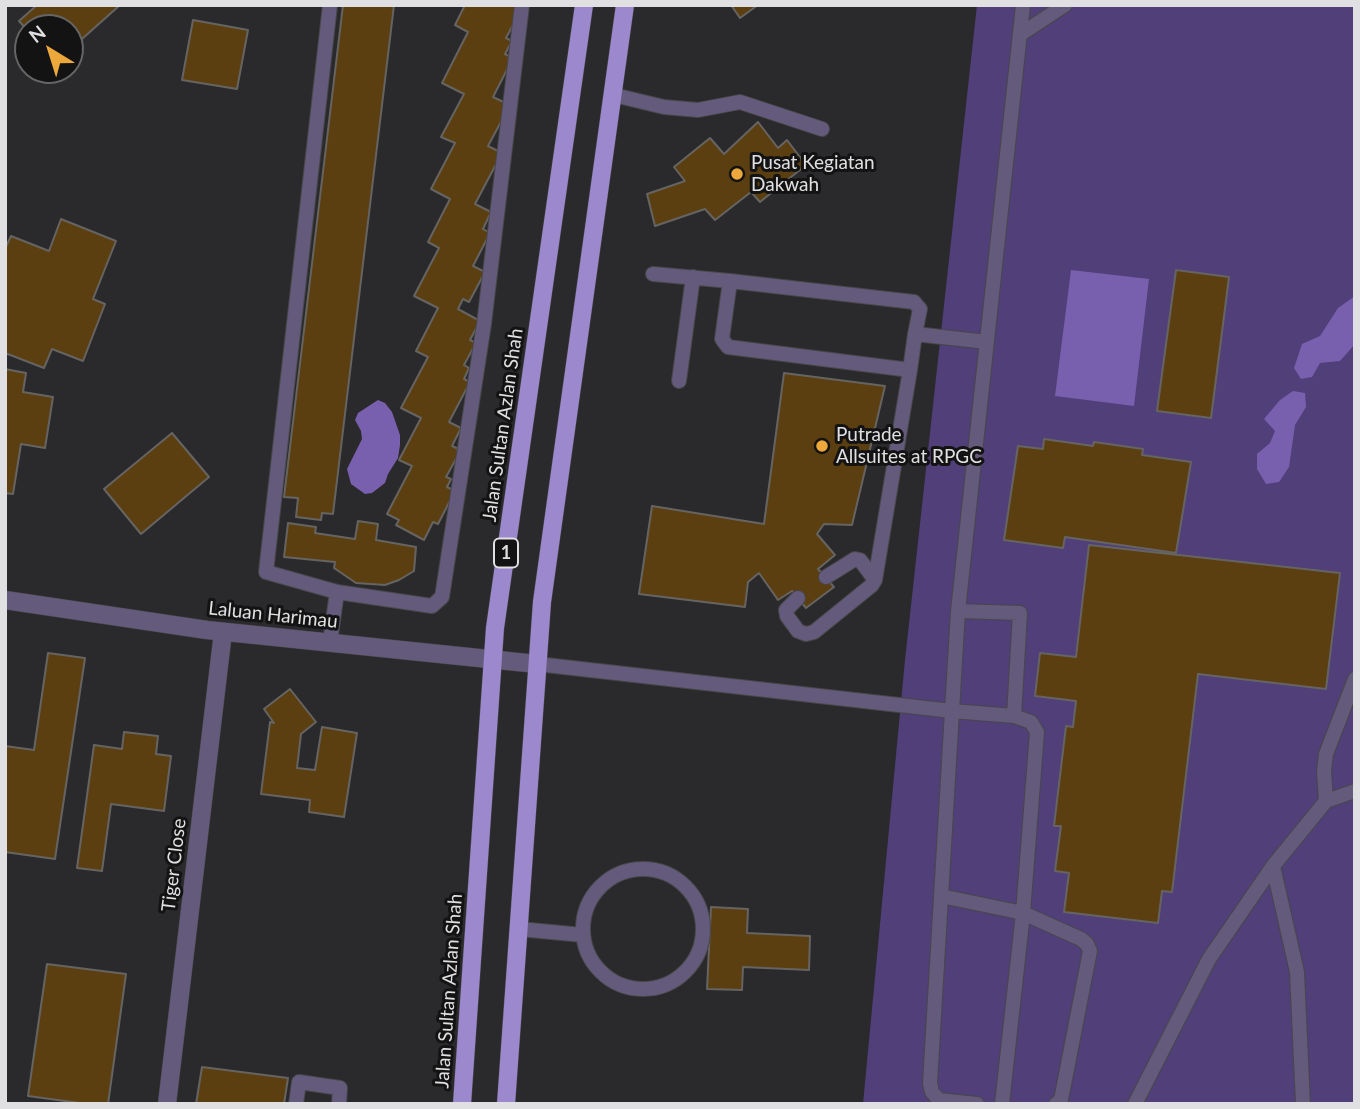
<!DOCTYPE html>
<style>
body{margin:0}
#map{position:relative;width:1360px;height:1109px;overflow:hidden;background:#2a2a2c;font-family:Lato,sans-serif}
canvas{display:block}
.frame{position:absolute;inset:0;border:7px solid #e0dfe1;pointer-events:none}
.north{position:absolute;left:14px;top:14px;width:70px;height:70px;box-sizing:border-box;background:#131314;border:2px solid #656566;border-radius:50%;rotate:322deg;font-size:19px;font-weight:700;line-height:28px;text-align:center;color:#e0dfe1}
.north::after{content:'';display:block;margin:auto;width:24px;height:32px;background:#eda83b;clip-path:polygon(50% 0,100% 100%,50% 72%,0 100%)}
</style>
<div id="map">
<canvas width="1360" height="1109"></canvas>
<div class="frame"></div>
<div class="north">N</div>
</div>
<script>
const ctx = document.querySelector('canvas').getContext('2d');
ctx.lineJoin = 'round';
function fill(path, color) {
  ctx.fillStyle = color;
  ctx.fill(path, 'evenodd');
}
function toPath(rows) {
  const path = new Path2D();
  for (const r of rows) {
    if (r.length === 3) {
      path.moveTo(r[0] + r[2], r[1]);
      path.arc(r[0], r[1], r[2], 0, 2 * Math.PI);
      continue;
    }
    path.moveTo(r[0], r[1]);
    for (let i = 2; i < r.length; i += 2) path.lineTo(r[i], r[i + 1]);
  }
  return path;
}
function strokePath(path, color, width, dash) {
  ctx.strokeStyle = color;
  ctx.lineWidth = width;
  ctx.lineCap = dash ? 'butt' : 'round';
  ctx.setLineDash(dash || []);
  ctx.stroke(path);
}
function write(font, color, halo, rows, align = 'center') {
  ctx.font = font + ' Lato,sans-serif';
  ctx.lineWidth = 6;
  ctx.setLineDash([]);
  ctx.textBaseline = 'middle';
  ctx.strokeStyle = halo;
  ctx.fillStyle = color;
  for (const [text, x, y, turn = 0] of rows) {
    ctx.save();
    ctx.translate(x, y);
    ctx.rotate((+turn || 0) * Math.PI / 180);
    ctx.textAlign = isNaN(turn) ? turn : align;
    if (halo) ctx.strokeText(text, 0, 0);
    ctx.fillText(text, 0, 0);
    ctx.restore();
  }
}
fill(toPath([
 [977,5,1355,5,1355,1104,863,1104,905,660]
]), '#513f79');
fill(toPath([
 [1071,270,1149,279,1134,406,1055,396],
 [1355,296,1355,344,1340,361,1320,363,1312,377,1301,379,1294,368,1302,344,1320,336,1338,308],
 [1293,391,1305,393,1306,407,1295,425,1289,467,1279,482,1266,484,1257,469,1257,454,1270,443,1275,431,1264,419,1280,400],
 [378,400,385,403,392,412,400,435,400,445,398,458,388,474,385,483,372,493,365,494,351,484,347,469,362,439,361,431,355,420,358,413]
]), '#7860af');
const building = toPath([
 [37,5,120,5,82,39,65,20,56,28,28,28,28,31,19,21,37,5],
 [343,5,394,5,333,514,322,513,321,520,296,517,298,498,284,497,343,5],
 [465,5,513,5,521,10,506,38,512,41,505,54,513,58,493,97,510,105,488,146,502,153,475,204,491,212,483,229,490,233,473,266,485,272,469,302,463,299,458,309,480,321,470,340,476,343,464,365,469,368,464,379,470,382,449,422,461,428,452,446,461,450,446,477,451,479,447,487,455,491,438,524,433,522,424,540,396,525,399,520,387,514,412,466,399,460,421,418,401,408,428,357,416,351,438,308,414,296,439,248,428,242,450,199,431,189,455,143,441,137,464,94,442,83,468,32,455,25,465,5],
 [731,5,758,5,740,18,731,5],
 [193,20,248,30,237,89,182,80,193,20],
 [758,122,778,148,787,140,806,165,760,202,751,192,715,220,705,209,655,226,647,194,685,181,674,167,710,138,724,154,758,122],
 [61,219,116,241,93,299,105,304,83,361,52,349,44,368,5,353,5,249,11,236,49,251,61,219],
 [1176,270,1229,277,1211,418,1157,411,1176,270],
 [5,369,26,373,23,392,53,397,45,448,21,444,13,494,5,493,5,369],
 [784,373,885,386,852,525,824,524,817,534,835,555,818,569,834,587,806,608,792,591,778,600,759,573,748,582,745,607,639,594,652,506,764,524,784,373],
 [172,433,209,477,141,534,104,489,172,433],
 [1044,439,1093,446,1094,442,1143,449,1142,455,1191,462,1176,553,1065,537,1063,548,1004,540,1018,446,1043,449,1044,439],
 [358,521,378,524,376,540,416,547,414,571,399,580,385,585,356,583,334,568,335,562,284,557,288,523,316,527,315,533,355,539,358,521],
 [1089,545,1340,573,1326,689,1198,674,1172,892,1162,891,1158,923,1064,912,1069,873,1055,871,1061,826,1054,826,1066,726,1073,727,1076,701,1035,696,1040,653,1076,657,1089,545],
 [48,653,85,658,55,859,5,852,5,746,34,750,48,653],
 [290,689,316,722,301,734,297,768,315,770,322,727,357,733,344,817,309,812,310,800,261,794,270,722,274,723,264,709,290,689],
 [124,732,158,736,156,754,171,756,164,811,111,804,102,871,77,868,94,745,122,749,124,732],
 [711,907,748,909,747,933,810,936,809,970,743,967,742,990,707,989,711,907],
 [47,964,126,974,108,1104,87,1104,28,1096,47,964],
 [202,1067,288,1078,284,1104,196,1104,202,1067]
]);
fill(building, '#5c3f10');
strokePath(building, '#666462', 2);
const lane = toPath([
 [330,5,266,572,337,592,432,606,442,597,484,324,522,5],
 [1021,34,1065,5],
 [614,95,664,107,698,110,740,102,822,129],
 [653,274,730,281],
 [915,334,987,342],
 [679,381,693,277],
 [826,577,855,559,860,560,875,580],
 [798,598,786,610,787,616,798,631,806,634,814,632,872,585,875,580,910,370,915,334,920,309,914,302,730,281,722,339,728,347,910,370],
 [958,611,1020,613,1014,716,952,711,930,1083,932,1092,939,1100,977,1104],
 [330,642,337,592],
 [537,664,952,711,958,611,1023,5],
 [1326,801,1324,771,1326,754,1355,679],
 [643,929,60],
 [941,896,1023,913,1081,939,1087,944,1090,951,1061,1100,1056,1104],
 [519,929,583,935],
 [296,1104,299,1082,340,1088,339,1104],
 [1002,1104,1023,913,1037,732,1031,722,1014,716],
 [1135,1104,1209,959,1273,866],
 [1303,1104,1297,972,1273,866,1326,801,1355,791]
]);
const street = toPath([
 [5,600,207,630,537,664],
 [167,1104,223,632]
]);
const primary = toPath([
 [462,1104,495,628,584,5],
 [506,1104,542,602,625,5]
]);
strokePath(lane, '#474749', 16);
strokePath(street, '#474749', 19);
strokePath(primary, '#474749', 19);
strokePath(lane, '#635a7c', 14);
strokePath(street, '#635a7c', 18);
strokePath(primary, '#9b88cd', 18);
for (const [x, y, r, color] of [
 [737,174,7,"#eda83b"],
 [822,446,7,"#eda83b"]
]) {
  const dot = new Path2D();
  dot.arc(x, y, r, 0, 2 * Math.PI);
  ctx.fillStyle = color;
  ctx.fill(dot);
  strokePath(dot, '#131314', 2.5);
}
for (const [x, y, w] of [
 [506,553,24]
]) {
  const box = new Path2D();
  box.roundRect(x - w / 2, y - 14.5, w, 29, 5);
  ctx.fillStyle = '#131314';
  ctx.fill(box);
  strokePath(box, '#e0dfe1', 2);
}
write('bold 18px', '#e0dfe1', null, [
 ["1",506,553]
]);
write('19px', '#e0dfe1', '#131314', [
 ["Pusat Kegiatan",751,163],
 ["Dakwah",751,185],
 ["Putrade",836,435],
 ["Allsuites at RPGC",836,457]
], 'left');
write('19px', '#e0dfe1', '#131314', [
 ["Jalan Sultan Azlan Shah",503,425,-82],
 ["Laluan Harimau",273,615,6],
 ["Tiger Close",174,865,-83],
 ["Jalan Sultan Azlan Shah",449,991,-86]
]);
</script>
